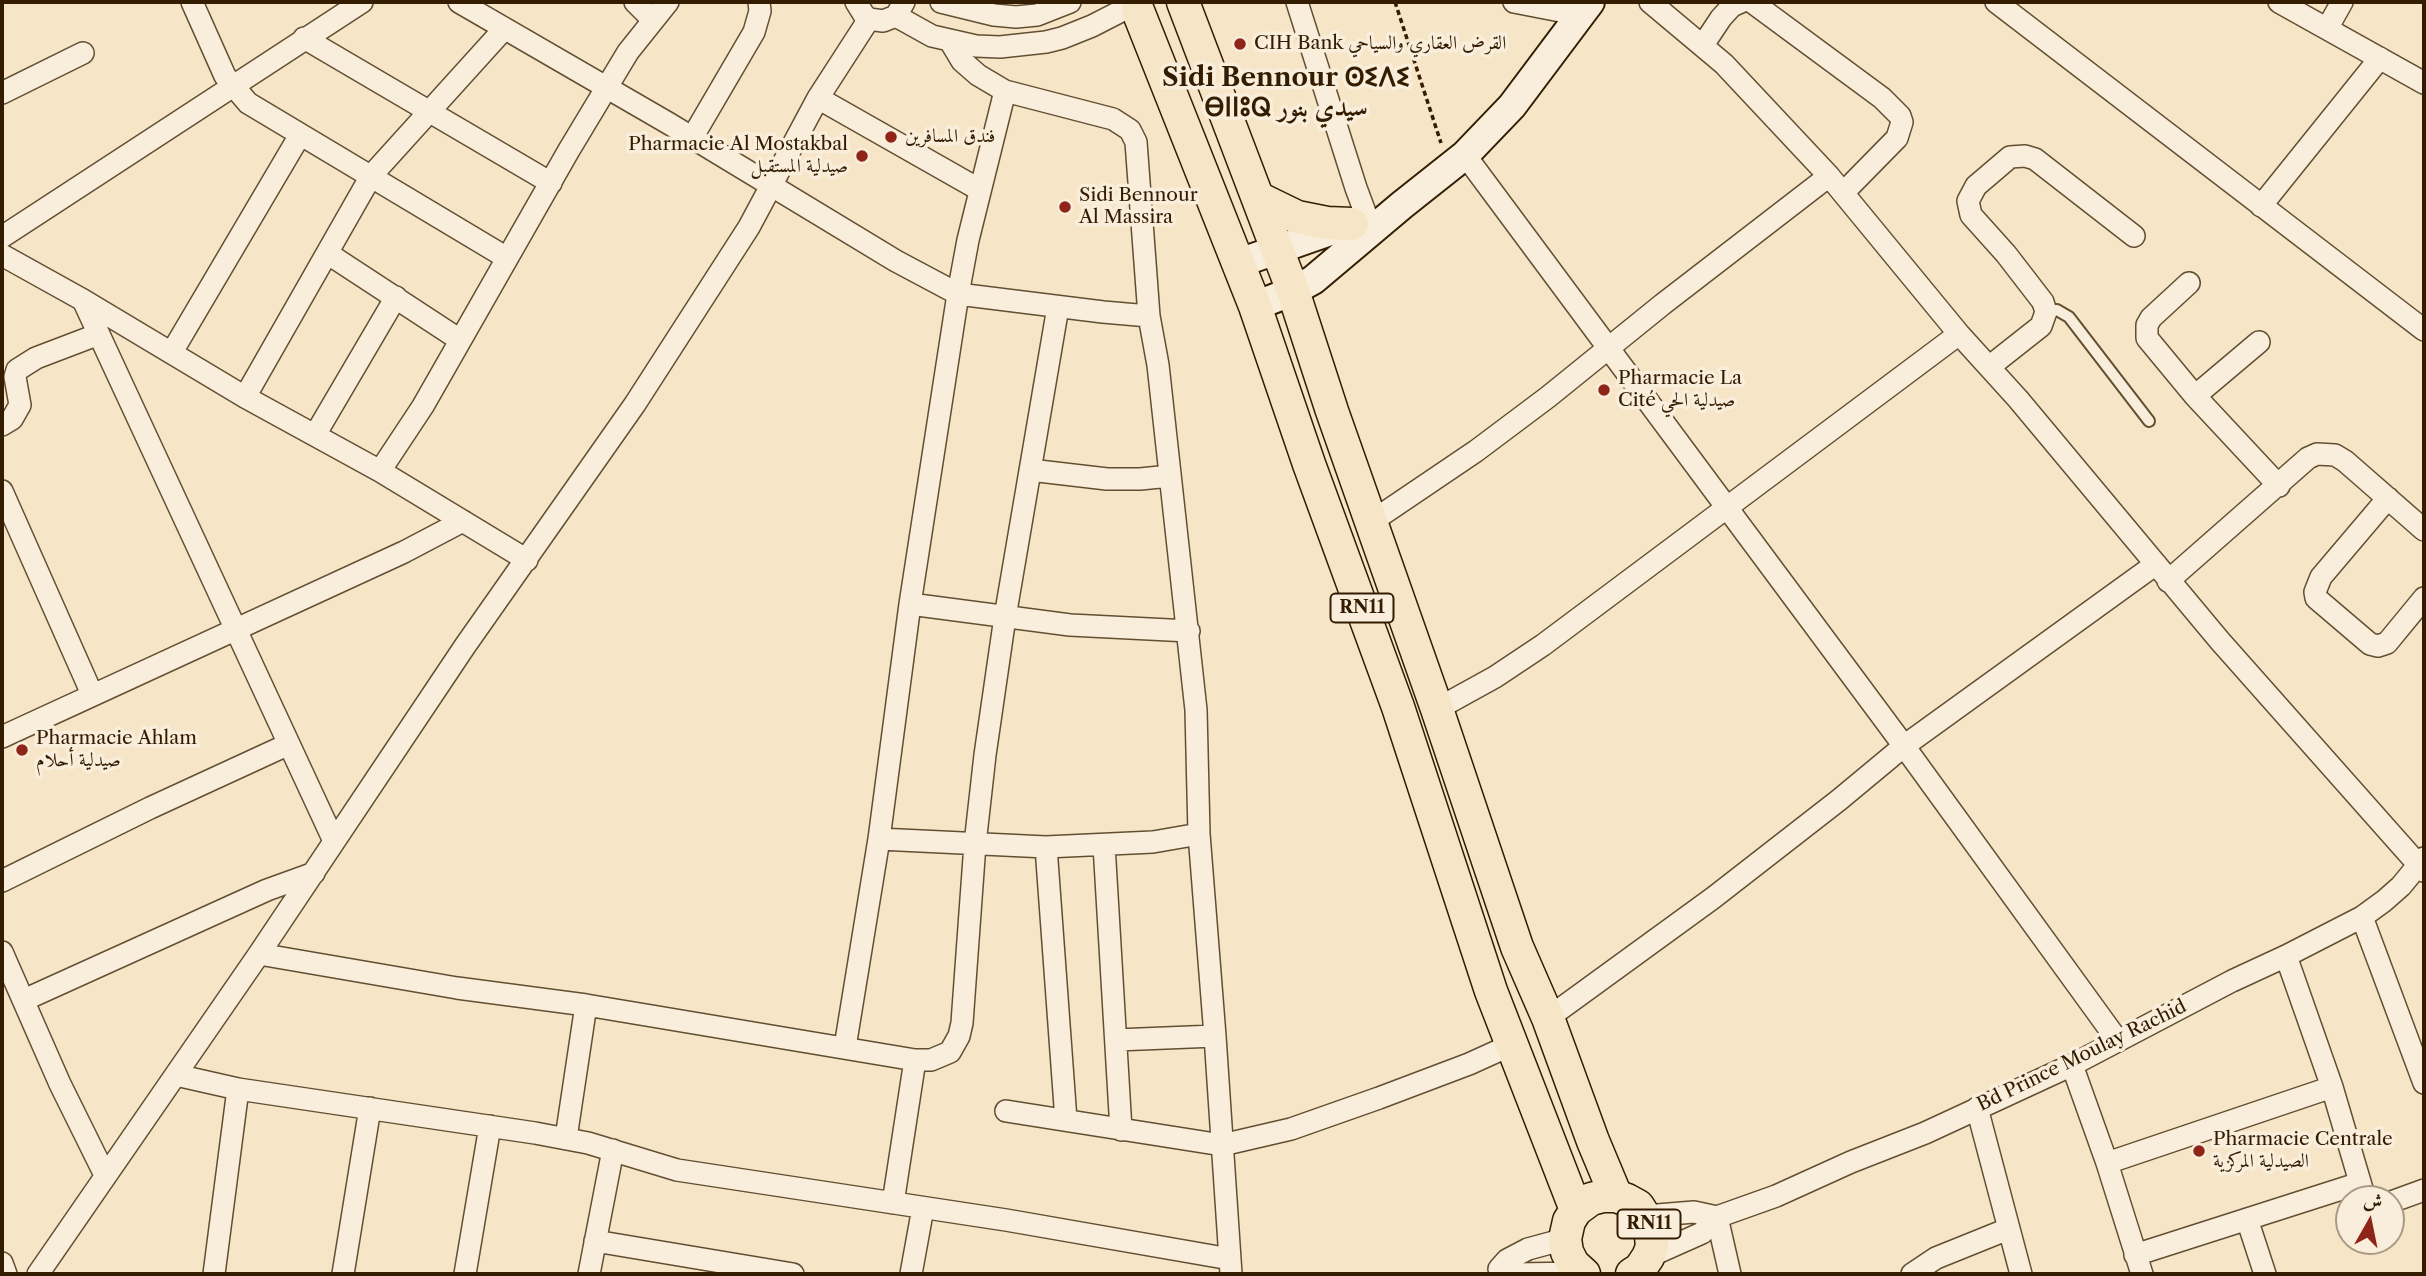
<!DOCTYPE html>
<meta charset="utf-8">
<style>
body{margin:0}
#map{position:relative;width:2426px;height:1276px;overflow:hidden;background:#f6e5c7;font-family:"Libre Caslon Text",Amiri,serif}
canvas{display:block}
.frame{position:absolute;inset:0;border:4px solid #341c00;pointer-events:none}
.north{position:absolute;left:2335px;top:1185px;width:70px;height:70px;box-sizing:border-box;background:#f9eedb;border:2px solid #aa9a83;border-radius:50%;rotate:9deg;font-size:19px;font-weight:700;line-height:28px;text-align:center;color:#341c00}
.north::after{content:'';display:block;margin:auto;width:24px;height:32px;background:#8f2418;clip-path:polygon(50% 0,100% 100%,50% 72%,0 100%)}
</style>
<div id="map">
<canvas width="2426" height="1276"></canvas>
<div class="frame"></div>
<div class="north">ش</div>
</div>
<script>
const ctx = document.querySelector('canvas').getContext('2d');
ctx.lineJoin = 'round';
function toPath(rows) {
  const path = new Path2D();
  for (const r of rows) {
    path.moveTo(r[0], r[1]);
    for (let i = 2; i < r.length; i += 2) path.lineTo(r[i], r[i + 1]);
  }
  return path;
}
function strokePath(path, color, width, dash) {
  ctx.strokeStyle = color;
  ctx.lineWidth = width;
  ctx.lineCap = dash ? 'butt' : 'round';
  ctx.setLineDash(dash || []);
  ctx.stroke(path);
}
function write(font, color, halo, rows, align = 'center') {
  ctx.font = font + ' "Libre Caslon Text",Amiri,"Noto Sans Tifinagh",serif';
  ctx.lineWidth = 7;
  ctx.setLineDash([]);
  ctx.textBaseline = 'middle';
  ctx.strokeStyle = halo;
  ctx.fillStyle = color;
  for (const [text, x, y, turn = 0] of rows) {
    ctx.save();
    ctx.translate(x, y);
    ctx.rotate((+turn || 0) * Math.PI / 180);
    ctx.textAlign = isNaN(turn) ? turn : align;
    if (halo) ctx.strokeText(text, 0, 0);
    ctx.fillText(text, 0, 0);
    ctx.restore();
  }
}
const service = toPath([
 [2046,312,2057,310,2069,317,2149,421]
]);
const minor = toPath([
 [192,2,225,76,248,103,507,258],
 [459,2,668,123,896,261,958,294,1103,312,1149,316],
 [635,2,653,20],
 [856,2,864,15,869,19,883,21,896,16,904,2],
 [941,2,994,15,1016,17,1037,15,1070,2],
 [1297,2,1356,188,1372,231],
 [1514,2,1581,15],
 [1650,2,1724,64,1829,176,1959,334,2018,399,2220,641,2424,871],
 [1752,2,1882,98,1900,116,1902,122,1897,138,1843,193],
 [1996,2,2424,330],
 [2279,2,2424,83],
 [896,16,932,36,976,46,1000,47,1046,42,1062,38,1092,26,1129,7],
 [2328,27,2342,2],
 [304,38,551,183],
 [950,41,962,61,978,75,1005,91,1113,119,1130,130,1136,142,1149,316,1158,365,1196,710,1199,834,1215,1036,1231,1274],
 [1703,45,1721,18,1732,6,1741,2],
 [2,93,83,53],
 [818,98,980,190],
 [692,138,754,32,760,11,759,2],
 [1465,155,1904,746,2118,1041],
 [2261,206,2380,58],
 [2,237,362,2],
 [327,253,460,340],
 [2,255,83,300,245,397,380,471,527,560],
 [2189,283,2151,318,2147,325,2147,338,2195,396,2279,486],
 [83,300,334,841],
 [172,352,300,135],
 [1989,367,2041,326,2046,312,2043,302,2006,254,1971,215,1968,201,1976,186,2010,157,2025,156,2035,159,2134,236],
 [2195,396,2259,342],
 [245,397,371,176,504,29],
 [2,425,12,419,20,405,15,377,17,370,36,358,99,334],
 [315,435,396,297],
 [1030,470,1107,479,1140,479,1170,476],
 [380,471,423,406,569,150,628,52,668,2],
 [2,491,92,694],
 [2388,498,2321,577,2315,592,2316,598,2370,644,2378,646,2387,643,2424,598],
 [1371,522,1476,451,1548,397,1663,304,1829,176],
 [2168,581,2308,458,2317,454,2335,455,2345,461,2424,530],
 [910,604,1070,625,1189,631],
 [1437,709,1495,677,1543,645,1959,334],
 [2,737,404,552,463,521],
 [879,839,1046,847,1153,842,1199,834],
 [1104,845,1121,1130],
 [1046,847,1066,1120],
 [2,881,150,808,289,744],
 [2362,917,2424,1083],
 [2,952,60,1084,105,1175],
 [259,954,457,988,586,1005,915,1060,931,1060,950,1052,959,1036,962,1023,975,844,985,755,1005,617,1058,307],
 [2286,956,2332,1087,2365,1199],
 [24,1000,267,890,314,873],
 [1548,1018,1713,898,1839,800,1904,746,2156,564],
 [1116,1040,1215,1036],
 [845,1047,879,839,910,604,958,294,968,240,1005,91],
 [2072,1065,2107,1163,2142,1274],
 [176,1075,238,1089,535,1133,588,1143,677,1170,1006,1220,1230,1259],
 [1977,1108,2021,1274],
 [1006,1111,1222,1145,1291,1129,1379,1098,1469,1064,1511,1045],
 [566,1138,586,1005],
 [2107,1163,2332,1087],
 [2391,1202,2424,1190],
 [893,1203,915,1060],
 [1645,1216,1694,1212,1717,1217,1702,1233,1648,1257],
 [2247,1219,2265,1274],
 [1565,1239,1528,1249,1507,1260,1499,1269,1515,1274,1582,1273],
 [595,1241,793,1274],
 [2135,1255,2360,1183],
 [2,1263,6,1274],
 [38,1274,259,954,465,646,635,404,749,227,818,98,869,19],
 [214,1274,238,1089],
 [343,1274,370,1108],
 [465,1274,490,1126],
 [589,1274,613,1150],
 [911,1274,923,1208],
 [1730,1274,1717,1217,1776,1196,1851,1162,1925,1133,2072,1065,2232,981,2286,956,2362,917,2384,901,2401,886,2424,858],
 [1912,1274,1936,1258,2008,1229]
]);
const secondary = toPath([
 [1239,263,1350,224],
 [1255,306,1293,291,1313,280,1402,205,1465,155,1512,106,1590,2]
]);
const primary = toPath([
 [1183,2,1293,291,1332,411,1437,709,1517,947,1548,1018,1593,1141,1616,1196],
 [1138,11,1255,306,1309,464,1398,707,1491,991,1576,1210],
 [1258,198,1297,217,1327,223,1352,224],
 [1584,1274,1573,1264,1567,1252,1565,1239,1569,1221,1576,1210,1591,1199,1603,1196,1616,1196,1627,1200,1638,1206,1650,1225,1652,1247,1648,1257,1640,1269,1632,1274]
]);
strokePath(service, '#644e32', 14);
strokePath(minor, '#644e32', 24);
strokePath(secondary, '#341c00', 32);
strokePath(primary, '#341c00', 35);
strokePath(toPath([
 [1395,2,1441,143]
]), '#341c00', 3.5, [5, 3.5]);
strokePath(service, '#f9eedb', 10);
strokePath(minor, '#f9eedb', 21);
strokePath(secondary, '#f9eedb', 28);
strokePath(primary, '#f6e5c7', 32);
for (const [x, y, r, color] of [
 [1240,44,7,"#8f2418"],
 [891,137,7,"#8f2418"],
 [862,156,7,"#8f2418"],
 [1065,207,7,"#8f2418"],
 [1604,390,7,"#8f2418"],
 [22,750,7,"#8f2418"],
 [2199,1151,7,"#8f2418"]
]) {
  const dot = new Path2D();
  dot.arc(x, y, r, 0, 2 * Math.PI);
  ctx.fillStyle = color;
  ctx.fill(dot);
  strokePath(dot, '#f9eedb', 2.5);
}
for (const [x, y, w] of [
 [1362,608,63],
 [1649,1224,63]
]) {
  const box = new Path2D();
  box.roundRect(x - w / 2, y - 14.5, w, 29, 5);
  ctx.fillStyle = '#f9eedb';
  ctx.fill(box);
  strokePath(box, '#341c00', 2);
}
write('bold 18px', '#341c00', null, [
 ["RN11",1362,608],
 ["RN11",1649,1224]
]);
write('19px', '#341c00', '#f9eedb', [
 ["CIH Bank القرض العقاري والسياحي",1254,44],
 ["فندق المسافرين",905,137],
 ["Pharmacie Al Mostakbal",848,145,"right"],
 ["صيدلية المستقبل",848,167,"right"],
 ["Sidi Bennour",1079,196],
 ["Al Massira",1079,218],
 ["Pharmacie La",1618,379],
 ["Cité صيدلية الحي",1618,401],
 ["Pharmacie Ahlam",36,739],
 ["صيدلية أحلام",36,761],
 ["Pharmacie Centrale",2213,1140],
 ["الصيدلية المركزية",2213,1162]
], 'left');
write('19px', '#341c00', '#f9eedb', [
 ["Bd Prince Moulay Rachid",2082,1056,-26]
]);
write('bold 26px', '#341c00', '#f9eedb', [
 ["Sidi Bennour ⵙⵉⴷⵉ",1286,78],
 ["ⴱⵏⵏⵓⵕ سيدي بنور",1286,108]
]);
</script>
